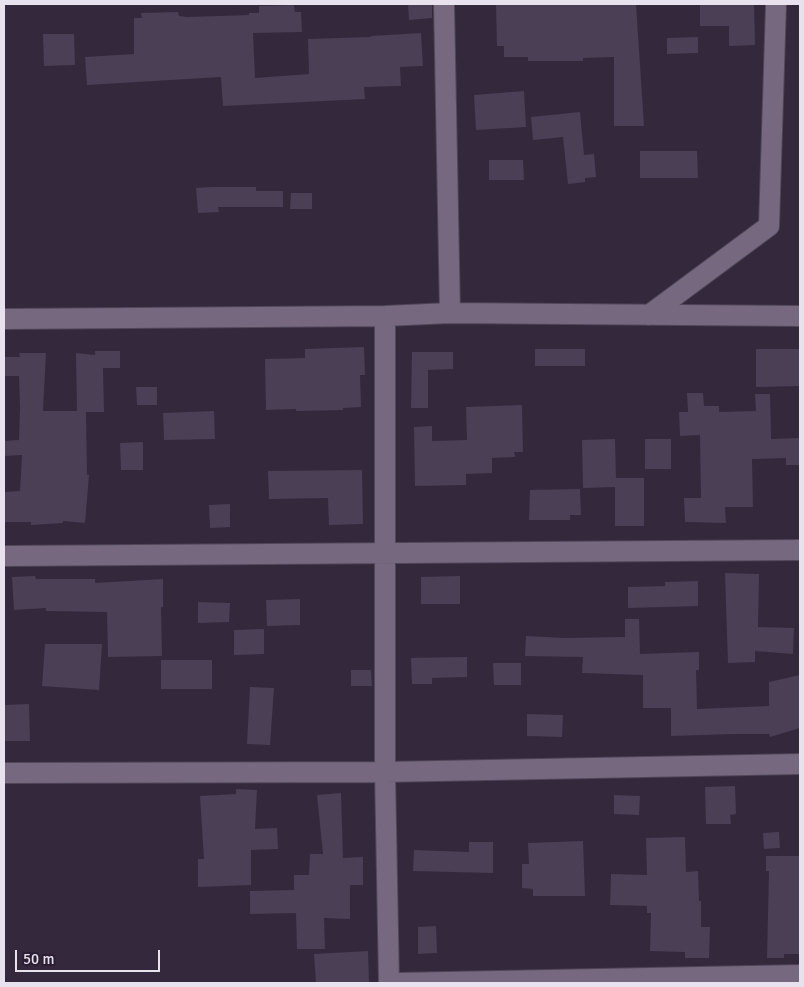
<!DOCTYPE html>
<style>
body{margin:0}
#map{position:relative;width:804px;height:987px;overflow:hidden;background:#33283c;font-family:Signika,sans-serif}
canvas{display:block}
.frame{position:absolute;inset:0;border:5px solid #e8e1ee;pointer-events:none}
.scale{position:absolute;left:15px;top:950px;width:145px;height:22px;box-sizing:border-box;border:2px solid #e8e1ee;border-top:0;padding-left:6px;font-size:15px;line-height:18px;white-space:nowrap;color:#e8e1ee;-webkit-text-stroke:4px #291e32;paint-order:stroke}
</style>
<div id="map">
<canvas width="804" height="987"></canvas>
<div class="frame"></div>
<div class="scale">50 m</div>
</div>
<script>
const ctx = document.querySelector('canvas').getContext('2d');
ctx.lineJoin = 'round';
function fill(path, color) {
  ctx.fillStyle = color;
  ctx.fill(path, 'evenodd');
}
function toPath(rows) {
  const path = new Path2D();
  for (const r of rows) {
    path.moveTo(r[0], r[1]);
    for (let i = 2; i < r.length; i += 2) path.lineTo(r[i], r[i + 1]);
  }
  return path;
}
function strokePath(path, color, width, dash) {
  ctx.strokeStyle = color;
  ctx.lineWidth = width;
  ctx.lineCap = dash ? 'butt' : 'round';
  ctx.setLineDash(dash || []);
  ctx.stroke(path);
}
fill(toPath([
 [408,4,432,4,432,18,409,20],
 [496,4,636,4,644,126,614,126,614,57,583,58,583,61,528,61,528,57,504,57,504,46,497,46],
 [700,4,754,4,755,45,729,46,729,26,700,26],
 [294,5,295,12,301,12,302,32,253,33,255,78,309,74,308,39,371,37,371,36,421,33,423,66,400,67,401,86,364,87,365,99,223,106,221,77,87,85,85,57,134,54,134,18,142,18,141,13,178,12,179,16,187,17,249,15,249,13,259,13,259,6],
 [43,34,74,34,75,65,44,66],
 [698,37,698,53,667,54,667,38],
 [524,91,526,127,476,130,474,95],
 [580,112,584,155,594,154,596,177,585,178,585,182,568,184,563,137,533,140,531,117],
 [640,151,697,151,698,178,640,178],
 [489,160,523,160,524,180,489,180],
 [211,187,256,187,256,191,283,191,283,207,218,207,219,212,198,213,196,188],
 [291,193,312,193,312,209,290,209],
 [364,347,365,375,360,375,361,407,343,408,343,410,296,411,296,409,266,410,265,359,305,358,305,349],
 [535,349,585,349,585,366,535,366],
 [756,349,800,349,800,386,756,387],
 [95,351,120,351,120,368,103,368,104,412,86,412,87,475,89,475,85,523,63,521,63,523,31,525,31,522,4,522,4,492,20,491,22,455,4,456,4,441,19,440,20,407,19,376,4,376,4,357,20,357,19,353,46,353,43,411,77,411,76,353,95,355],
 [412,352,453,352,453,369,428,370,428,408,411,408],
 [136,387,157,387,157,405,137,405],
 [687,393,703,393,704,406,719,406,719,412,756,411,755,394,770,394,771,439,800,438,800,465,786,465,786,458,752,459,753,507,725,507,726,523,685,522,684,498,701,498,700,435,680,436,679,412,688,412],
 [522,405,523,452,514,452,515,457,492,458,492,473,466,474,466,485,415,486,414,427,432,426,432,441,467,440,466,407],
 [214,411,215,439,164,440,163,413],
 [615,439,616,478,644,478,644,526,615,526,615,487,583,488,582,440],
 [645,439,671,439,671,469,645,469],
 [143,442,143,470,121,470,120,443],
 [362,470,363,524,329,525,328,498,269,499,268,471],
 [580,489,581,515,570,515,570,520,529,520,530,490],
 [230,504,230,527,210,528,209,505],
 [725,573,759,574,758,627,794,628,793,654,755,651,755,662,728,663],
 [35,576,36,579,95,579,95,583,163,579,163,607,161,607,162,656,108,657,107,612,46,611,46,608,14,610,12,577],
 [460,576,460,604,421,604,421,577],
 [698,581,698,606,628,608,628,587,665,586,665,582],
 [300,599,300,625,267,626,266,600],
 [198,602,230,603,229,622,198,623],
 [625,619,639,619,640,654,699,652,699,670,696,670,697,709,769,706,769,682,800,675,800,728,770,737,769,734,733,734,671,736,671,708,643,708,643,675,582,673,583,657,525,656,526,636,565,638,625,637],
 [264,629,264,654,234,655,234,630],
 [45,644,102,644,99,690,42,686],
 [467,657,467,677,432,678,432,684,412,684,411,658],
 [161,660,212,660,212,689,161,689],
 [493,663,521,663,521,685,494,685],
 [351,670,371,670,372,686,351,686],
 [250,687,274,688,270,745,247,744],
 [29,704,30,741,4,741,4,705],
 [527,714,563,715,562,737,527,736],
 [735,786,736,814,730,815,731,824,706,824,705,787],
 [236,789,257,790,255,829,277,828,278,849,251,850,251,885,198,887,198,859,204,859,200,796,236,794],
 [341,793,343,858,363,857,363,885,350,885,350,919,324,918,325,949,297,949,296,913,250,914,250,891,294,890,294,875,309,875,310,854,323,854,317,795],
 [614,795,640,796,639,815,614,814],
 [779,832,780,848,764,849,763,833],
 [685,837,686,872,698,871,699,901,701,901,701,927,710,927,709,958,685,958,685,952,650,951,651,913,647,913,647,906,610,905,611,874,647,875,646,838],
 [583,841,585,896,533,896,533,889,522,888,522,864,529,864,528,843],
 [469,842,493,842,493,873,413,871,414,850,469,852],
 [766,856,800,856,800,954,784,954,784,958,767,958,769,871,766,871],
 [436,926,437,953,418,954,418,927],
 [368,951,369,983,316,983,314,954]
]), '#4a3f54');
const minor = toPath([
 [444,4,450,313],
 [649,315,769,226,776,4],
 [385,316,385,772,389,983],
 [4,319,385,316,450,313,800,316],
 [4,556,800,550],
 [4,773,385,772,800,764],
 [397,983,800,975]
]);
strokePath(minor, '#504658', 22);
strokePath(minor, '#75687f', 20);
</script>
